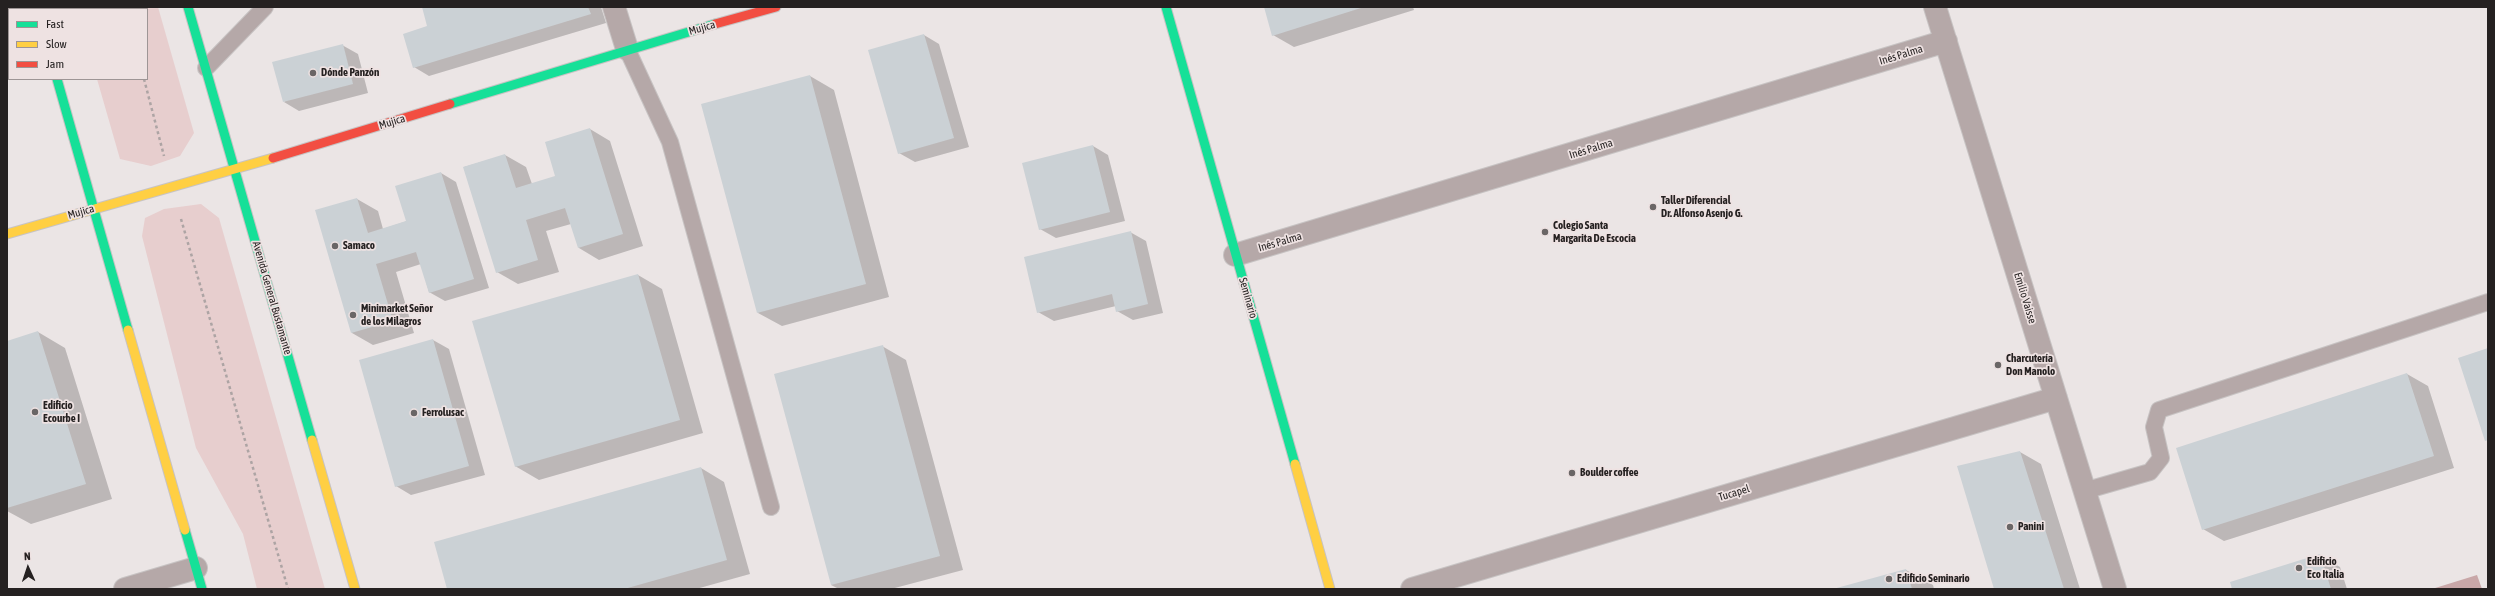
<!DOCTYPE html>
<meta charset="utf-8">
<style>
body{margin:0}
#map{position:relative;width:2495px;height:596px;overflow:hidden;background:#ebe5e5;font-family:"Asap Condensed",sans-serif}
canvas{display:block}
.frame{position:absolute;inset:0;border:8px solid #252121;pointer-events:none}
.legend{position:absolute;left:8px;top:8px;width:140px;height:72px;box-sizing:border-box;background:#eee2e2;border:1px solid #9e9595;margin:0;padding:5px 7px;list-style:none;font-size:12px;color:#252121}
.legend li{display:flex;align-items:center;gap:8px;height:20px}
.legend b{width:20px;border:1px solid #9e9595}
.north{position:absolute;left:8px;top:548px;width:40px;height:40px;-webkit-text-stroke:3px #eee2e2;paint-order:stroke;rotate:357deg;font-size:11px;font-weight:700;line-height:16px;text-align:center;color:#252121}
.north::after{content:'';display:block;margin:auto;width:14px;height:18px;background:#252121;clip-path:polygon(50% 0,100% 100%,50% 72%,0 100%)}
</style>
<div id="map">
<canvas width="2495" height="596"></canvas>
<div class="frame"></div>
<ul class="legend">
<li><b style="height:5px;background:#16e098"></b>Fast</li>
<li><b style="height:5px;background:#ffcf43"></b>Slow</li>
<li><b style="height:5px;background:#f24e42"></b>Jam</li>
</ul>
<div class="north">N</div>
</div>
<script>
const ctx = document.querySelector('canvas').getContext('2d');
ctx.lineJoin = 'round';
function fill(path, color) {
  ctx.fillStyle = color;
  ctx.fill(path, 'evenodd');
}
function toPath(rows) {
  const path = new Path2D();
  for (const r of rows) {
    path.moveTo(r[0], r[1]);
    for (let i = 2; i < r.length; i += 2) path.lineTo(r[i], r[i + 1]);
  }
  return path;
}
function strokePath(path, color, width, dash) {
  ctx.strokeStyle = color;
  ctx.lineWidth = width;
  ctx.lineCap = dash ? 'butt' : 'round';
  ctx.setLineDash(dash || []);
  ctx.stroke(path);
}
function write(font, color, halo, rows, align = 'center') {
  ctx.font = font + ' "Asap Condensed",sans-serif';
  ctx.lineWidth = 3.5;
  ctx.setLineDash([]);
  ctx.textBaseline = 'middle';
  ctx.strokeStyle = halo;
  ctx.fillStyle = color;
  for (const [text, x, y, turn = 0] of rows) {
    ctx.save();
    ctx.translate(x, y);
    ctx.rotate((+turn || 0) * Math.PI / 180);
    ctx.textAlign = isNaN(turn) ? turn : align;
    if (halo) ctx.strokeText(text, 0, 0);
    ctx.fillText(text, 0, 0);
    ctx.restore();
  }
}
fill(toPath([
 [76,7,158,7,194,133,180,156,151,166,120,159,97,79,147,79,147,9,77,9],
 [201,204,219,218,325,589,257,589,243,534,196,448,142,236,145,218,164,209]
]), '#e7cece');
fill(toPath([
 [2477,575,2482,589,2432,589]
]), '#c9a7a8');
fill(toPath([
 [423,7,601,7,606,23,429,76,414,67,429,27],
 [1265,7,1413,7,1414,10,1294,47,1273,35],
 [924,35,939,44,969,147,915,162,899,153],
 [342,45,358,54,368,93,299,111,284,102],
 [810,76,834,90,889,297,782,326,758,313],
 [590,129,610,141,643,246,599,260,579,248,571,224,546,231,559,272,518,284,497,272,464,167,505,155,526,167,532,184,556,177],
 [1093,146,1108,155,1125,221,1056,238,1040,229],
 [441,173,456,182,489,288,445,301,429,292,421,264,396,272,414,333,373,345,352,333,357,199,378,211,383,229,407,221],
 [1130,232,1146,241,1163,313,1133,320,1117,311,1116,306,1054,321,1038,312],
 [638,275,662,289,703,433,539,480,515,466],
 [38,332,65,348,112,499,31,524,7,511,7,342],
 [433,340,449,349,485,475,411,495,396,486],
 [882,346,906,360,963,570,891,589,839,589,831,585],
 [2407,374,2428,386,2454,468,2224,541,2203,529],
 [2020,452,2041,464,2080,589,1995,589],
 [701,468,724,482,750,574,696,589,448,589],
 [2319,555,2340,567,2347,589,2233,589],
 [1906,570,1933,585,1934,589,1836,589]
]), '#0003');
fill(toPath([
 [422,7,588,7,591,14,413,68,403,34,427,26],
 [1264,7,1364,7,1272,36],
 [924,34,954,138,898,154,868,50],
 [343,44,353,84,283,102,272,62],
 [810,75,866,284,757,313,701,104],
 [590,128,623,234,578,248,565,208,526,220,538,260,496,273,463,167,505,154,516,188,555,176,545,142],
 [1093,145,1110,212,1039,230,1022,163],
 [441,172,474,279,429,293,416,252,376,264,393,321,351,333,315,210,357,198,368,233,406,221,395,186],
 [1131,231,1148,304,1116,312,1112,294,1037,313,1024,257],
 [638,274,680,420,515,467,472,321],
 [38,331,86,484,7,508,7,341],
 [433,339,469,466,395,487,359,360],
 [883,345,940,556,831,585,774,374],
 [2488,348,2488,440,2485,441,2458,358],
 [2407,373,2434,456,2202,530,2176,448],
 [2020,451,2064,589,1994,589,1957,466],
 [701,467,727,560,624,589,447,589,434,542],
 [2320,554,2331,589,2232,589,2230,582],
 [1906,569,1912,589,1833,589]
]), '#cbd1d5');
const lane = toPath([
 [627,49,670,142,771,507],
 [206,68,265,7],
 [2084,491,2150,472,2161,458,2154,427,2159,410,2488,302]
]);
const street = toPath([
 [614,7,627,49],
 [1935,7,2115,589],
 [1235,255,1946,41],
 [125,589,196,568],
 [1412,589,2056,398]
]);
const fast = toPath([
 [37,7,37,9],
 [188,7,312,440],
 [1166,7,1295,464],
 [57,79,128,330],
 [450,104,715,24],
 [185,530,202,589]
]);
const slow = toPath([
 [7,234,273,158],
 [128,330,185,530],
 [312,440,355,589],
 [1295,464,1330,589]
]);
const jam = toPath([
 [715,24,776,7],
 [273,158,450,104]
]);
strokePath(lane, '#c7c3c3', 18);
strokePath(street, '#c7c3c3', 24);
strokePath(fast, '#c7c3c3', 11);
strokePath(slow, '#c7c3c3', 11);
strokePath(jam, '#c7c3c3', 11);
strokePath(toPath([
 [125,7,125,9],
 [144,79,164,156],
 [181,219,288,589]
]), '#ada4a4', 2.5, [3, 3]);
strokePath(lane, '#b5a8a8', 16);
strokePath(street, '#b5a8a8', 22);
strokePath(fast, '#16e098', 9);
strokePath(slow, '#ffcf43', 9);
strokePath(jam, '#f24e42', 9);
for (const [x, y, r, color] of [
 [313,73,4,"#6a6666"],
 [1653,207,4,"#6a6666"],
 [1545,232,4,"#6a6666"],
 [335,246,4,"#6a6666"],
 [353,315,4,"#6a6666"],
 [1998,365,4,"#6a6666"],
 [35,412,4,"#6a6666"],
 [414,413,4,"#6a6666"],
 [1572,473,4,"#6a6666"],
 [2010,527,4,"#6a6666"],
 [2299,568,4,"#6a6666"],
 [1889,579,4,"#6a6666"]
]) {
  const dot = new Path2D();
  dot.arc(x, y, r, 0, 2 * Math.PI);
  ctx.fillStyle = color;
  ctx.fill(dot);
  strokePath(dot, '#eee2e2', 1.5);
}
write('11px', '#252121', '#eee2e2', [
 ["Mujica",702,28,-16],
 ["Inés Palma",1901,55,-17],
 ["Mujica",392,122,-17],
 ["Inés Palma",1591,149,-17],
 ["Mujica",81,212,-16],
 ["Inés Palma",1280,242,-16],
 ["Avenida General Bustamante",272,298,74],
 ["Seminario",1248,298,74],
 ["Emilio Vaisse",2025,298,73],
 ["Tucapel",1734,493,-17]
]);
write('bold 11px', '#252121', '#eee2e2', [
 ["Dónde Panzón",321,73],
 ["Taller Diferencial",1661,201],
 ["Dr. Alfonso Asenjo G.",1661,214],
 ["Colegio Santa",1553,226],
 ["Margarita De Escocia",1553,239],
 ["Samaco",343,246],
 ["Minimarket Señor",361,309],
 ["de los Milagros",361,322],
 ["Charcutería",2006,359],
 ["Don Manolo",2006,372],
 ["Edificio",43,406],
 ["Ecourbe I",43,419],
 ["Ferrolusac",422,413],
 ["Boulder coffee",1580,473],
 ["Panini",2018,527],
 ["Edificio",2307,562],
 ["Eco Italia",2307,575],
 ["Edificio Seminario",1897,579]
], 'left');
</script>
